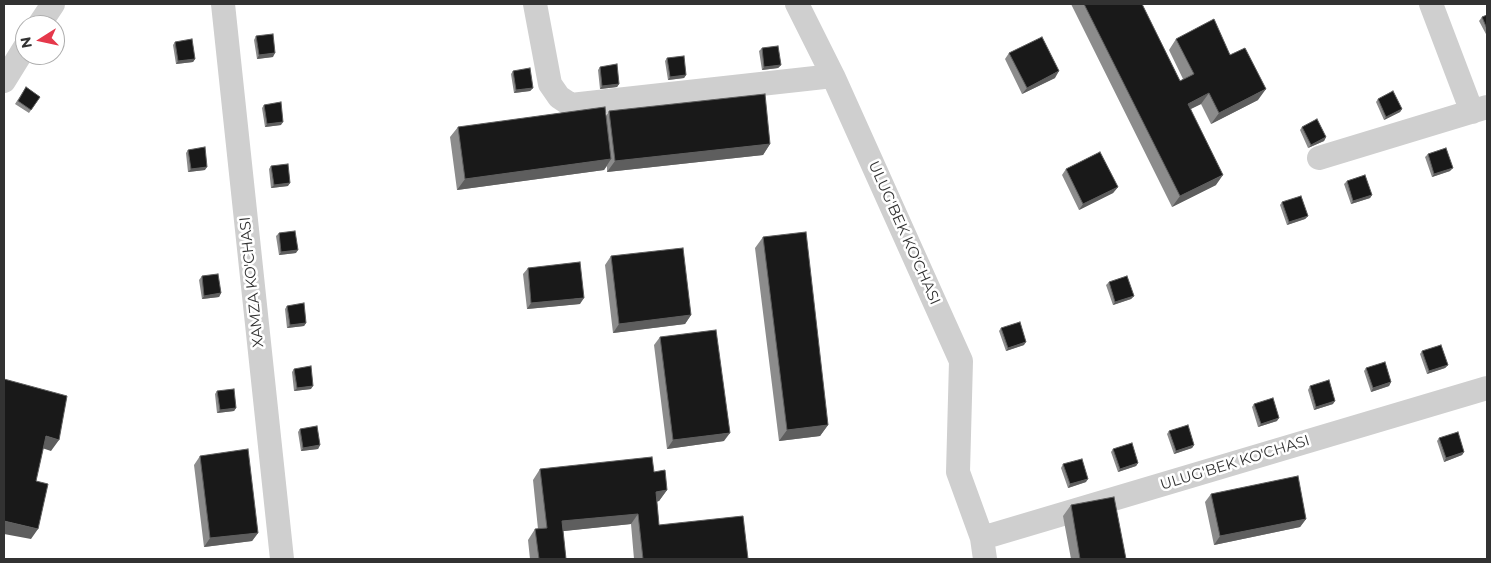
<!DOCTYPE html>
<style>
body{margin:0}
#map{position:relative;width:1491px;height:563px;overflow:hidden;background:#fff;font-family:Montserrat,sans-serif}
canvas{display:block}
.frame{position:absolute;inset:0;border:5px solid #323232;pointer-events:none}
.north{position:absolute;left:15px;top:15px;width:50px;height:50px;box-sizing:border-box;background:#fff;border:1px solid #adadad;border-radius:50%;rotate:260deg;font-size:14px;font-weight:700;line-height:20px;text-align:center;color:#323232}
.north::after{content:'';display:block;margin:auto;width:18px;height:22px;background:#e5384b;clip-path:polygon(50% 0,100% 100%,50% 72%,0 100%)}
</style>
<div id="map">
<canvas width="1491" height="563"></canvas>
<div class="frame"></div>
<div class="north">N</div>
</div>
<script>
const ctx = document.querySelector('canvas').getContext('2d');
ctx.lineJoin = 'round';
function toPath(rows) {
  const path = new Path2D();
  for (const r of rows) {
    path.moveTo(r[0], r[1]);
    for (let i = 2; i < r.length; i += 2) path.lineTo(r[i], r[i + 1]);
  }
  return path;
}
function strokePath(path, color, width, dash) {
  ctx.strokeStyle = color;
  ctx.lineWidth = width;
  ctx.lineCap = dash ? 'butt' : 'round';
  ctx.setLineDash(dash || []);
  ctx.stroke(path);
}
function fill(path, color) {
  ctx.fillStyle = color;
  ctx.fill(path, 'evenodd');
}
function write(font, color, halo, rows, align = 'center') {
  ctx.font = font + ' Montserrat,sans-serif';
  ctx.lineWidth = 5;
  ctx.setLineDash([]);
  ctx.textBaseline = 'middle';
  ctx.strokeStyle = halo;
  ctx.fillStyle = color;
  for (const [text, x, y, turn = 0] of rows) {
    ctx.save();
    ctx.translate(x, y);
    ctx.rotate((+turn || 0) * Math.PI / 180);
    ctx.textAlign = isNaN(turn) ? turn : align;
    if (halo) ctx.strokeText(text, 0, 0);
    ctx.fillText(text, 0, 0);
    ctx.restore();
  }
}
strokePath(toPath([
 [223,4,282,559],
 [535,4,550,84,559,97,571,105,833,76],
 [797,4,833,76,961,361,958,472,982,538],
 [1431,4,1472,112],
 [39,25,53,4],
 [4,81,25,47],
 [1319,158,1487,107],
 [985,559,982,538,1487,388]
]), '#cfcfcf', 24);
fill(toPath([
 [1071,4,1142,4,1180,81,1183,79,1169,50,1176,39,1230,55,1258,100,1211,124,1201,104,1191,109,1216,185,1172,207],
 [1487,15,1487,36,1479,21,1482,17],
 [256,36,273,57,257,59,254,40],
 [175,42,195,59,193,62,176,64,173,45],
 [762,48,781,65,778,68,762,70,759,51],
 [1009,53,1055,78,1022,94,1005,59],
 [667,58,686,75,684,78,668,80,665,61],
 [600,67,619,84,617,87,600,89,598,70],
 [513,71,533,88,530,91,514,93,511,74],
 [26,87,40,97,29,113,15,104],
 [1378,99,1402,109,1400,112,1384,120,1376,102],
 [264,105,281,125,265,127,262,108],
 [609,111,770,144,763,155,607,172,607,166,604,170,457,190,450,137,458,127,606,116],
 [1302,127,1326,137,1324,141,1308,148,1300,130],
 [188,150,205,170,188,172,186,153],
 [1428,154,1450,171,1432,177,1425,157],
 [271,166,288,186,271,188,269,169],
 [1066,169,1118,187,1113,193,1079,210,1062,175],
 [1347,181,1372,195,1370,198,1351,204,1344,184],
 [1282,202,1308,216,1305,219,1287,225,1280,205],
 [279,233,296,253,279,255,276,236],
 [763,237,828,425,820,436,779,441,755,248],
 [611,256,691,315,685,324,613,333,605,265],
 [528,268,580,304,527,309,523,274],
 [202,276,221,293,219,297,202,299,199,280],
 [1109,282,1134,296,1131,299,1113,305,1106,285],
 [287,306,306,323,304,326,287,328,285,309],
 [1001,328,1024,345,1006,351,999,331],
 [660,337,724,441,667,449,654,345],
 [1422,351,1448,365,1445,368,1427,374,1420,354],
 [1366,368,1391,382,1389,386,1371,392,1364,371],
 [294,369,311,389,294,391,292,372],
 [1310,386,1333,404,1314,410,1308,390],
 [217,391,236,408,234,411,217,413,215,394],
 [1254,404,1277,421,1258,427,1252,407],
 [300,429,320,445,318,449,301,451,298,432],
 [1169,431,1194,445,1192,448,1174,454,1167,434],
 [1439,438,1464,452,1462,455,1444,462,1437,441],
 [1113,449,1138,463,1136,466,1118,472,1111,452],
 [200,456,258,533,252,541,204,547,194,465],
 [1063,464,1086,482,1068,488,1061,468],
 [540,469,654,472,667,490,659,501,657,502,659,525,748,559,634,559,631,524,563,531,566,559,530,559,528,540,535,529,538,529,533,480],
 [1211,494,1306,519,1300,527,1214,545,1205,502],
 [1071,505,1126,559,1071,559,1063,516]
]), '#8c8c8c');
fill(toPath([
 [275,53,273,57,257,59,259,55],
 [195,59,193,62,176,64,178,61],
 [781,65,778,68,762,70,764,67],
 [1059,71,1055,78,1022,94,1027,88],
 [686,75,684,78,668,80,670,77],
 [619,84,617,87,600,89,602,86],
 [533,88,530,91,514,93,516,90],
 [1266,89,1258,100,1211,124,1219,113],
 [1209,93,1201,104,1180,114,1188,104],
 [1402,109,1400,112,1384,120,1386,117],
 [283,122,281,125,265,127,267,124],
 [1326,137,1324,141,1308,148,1311,145],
 [770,144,763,155,607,172,615,161],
 [611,159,604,170,457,190,465,179],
 [207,167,205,170,188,172,191,169],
 [1453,168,1450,171,1432,177,1434,174],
 [1223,175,1216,185,1172,207,1180,196],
 [290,183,288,186,271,188,274,185],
 [1118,187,1113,193,1079,210,1083,204],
 [1372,195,1370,198,1351,204,1353,201],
 [1308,216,1305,219,1287,225,1289,222],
 [298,250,296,253,279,255,281,252],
 [221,293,219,297,202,299,204,296],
 [1134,296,1131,299,1113,305,1115,302],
 [584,298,580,304,527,309,531,303],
 [691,315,685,324,613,333,619,324],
 [306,323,304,326,287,328,290,325],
 [1026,342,1024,345,1006,351,1008,348],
 [1448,365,1445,368,1427,374,1429,371],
 [1391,382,1389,386,1371,392,1373,388],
 [313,386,311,389,294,391,297,388],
 [1335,401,1333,404,1314,410,1316,407],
 [236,408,234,411,217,413,220,410],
 [1279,418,1277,421,1258,427,1261,424],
 [828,425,820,436,779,441,787,430],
 [730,433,724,441,667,449,673,440],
 [46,436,59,440,51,451,39,447],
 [320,445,318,449,301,451,303,448],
 [1194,445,1192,448,1174,454,1176,451],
 [1464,452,1462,455,1444,462,1446,458],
 [1138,463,1136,466,1118,472,1120,469],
 [1088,479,1086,482,1068,488,1070,484],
 [667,490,659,501,648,502,656,492],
 [638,514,631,524,555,532,562,521],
 [1306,519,1300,527,1214,545,1220,536],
 [4,521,38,529,31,539,4,534],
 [258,533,252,541,204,547,210,538]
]), '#5e5e5e');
const building = toPath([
 [1084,4,1142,4,1180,81,1194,74,1176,39,1214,19,1230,55,1245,48,1266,89,1219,113,1209,93,1188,104,1223,175,1180,196,1084,4],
 [1487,15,1487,29,1482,17,1487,15],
 [273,34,275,53,259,55,256,36,273,34],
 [1042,37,1059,71,1027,88,1009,53,1042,37],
 [192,39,195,59,178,61,175,42,192,39],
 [778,46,781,65,764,67,762,48,778,46],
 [684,56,686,75,670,77,667,58,684,56],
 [617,64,619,84,602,86,600,67,617,64],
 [530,68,533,88,516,90,513,71,530,68],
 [26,87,40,97,31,110,18,101,26,87],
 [1393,91,1402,109,1386,117,1378,99,1393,91],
 [765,94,770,144,615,161,609,111,765,94],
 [281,102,283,122,267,124,264,105,281,102],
 [605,107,611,159,465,179,458,127,605,107],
 [1317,119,1326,137,1311,145,1302,127,1317,119],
 [205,147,207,167,191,169,188,150,205,147],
 [1446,148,1453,168,1434,174,1428,154,1446,148],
 [1100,152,1118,187,1083,204,1066,169,1100,152],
 [288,164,290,183,274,185,271,166,288,164],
 [1365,175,1372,195,1353,201,1347,181,1365,175],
 [1301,196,1308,216,1289,222,1282,202,1301,196],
 [295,231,298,250,281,252,279,233,295,231],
 [806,232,828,425,787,430,763,237,806,232],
 [683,248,691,315,619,324,611,256,683,248],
 [580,262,584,298,531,303,528,268,580,262],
 [218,274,221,293,204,296,202,276,218,274],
 [1127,276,1134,296,1115,302,1109,282,1127,276],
 [304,303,306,323,290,325,287,306,304,303],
 [1020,322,1026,342,1008,348,1001,328,1020,322],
 [716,330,730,433,673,440,660,337,716,330],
 [1441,345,1448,365,1429,371,1422,351,1441,345],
 [1385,362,1391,382,1373,388,1366,368,1385,362],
 [311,366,313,386,297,388,294,369,311,366],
 [4,379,67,396,59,440,46,436,36,481,48,484,38,529,4,521,4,379],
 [1329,380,1335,401,1316,407,1310,386,1329,380],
 [234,389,236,408,220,410,217,391,234,389],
 [1273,398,1279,418,1261,424,1254,404,1273,398],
 [1188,425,1194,445,1176,451,1169,431,1188,425],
 [317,426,320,445,303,448,300,429,317,426],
 [1458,432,1464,452,1446,458,1439,438,1458,432],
 [1132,443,1138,463,1120,469,1113,449,1132,443],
 [248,449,258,533,210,538,200,456,248,449],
 [652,457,654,472,665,470,667,490,656,492,659,525,743,516,748,559,643,559,638,514,562,521,566,559,539,559,535,529,547,528,540,469,652,457],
 [1082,459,1088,479,1070,484,1063,464,1082,459],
 [1298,476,1306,519,1220,536,1211,494,1298,476],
 [1114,497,1126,559,1080,559,1071,505,1114,497]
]);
fill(building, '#191919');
strokePath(building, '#5e5e5e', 1);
write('15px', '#323232', '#fff', [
 ["ULUG'BEK KO'CHASI",904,233,66],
 ["XAMZA KO'CHASI",252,282,-96],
 ["ULUG'BEK KO'CHASI",1235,463,-17]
]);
</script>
